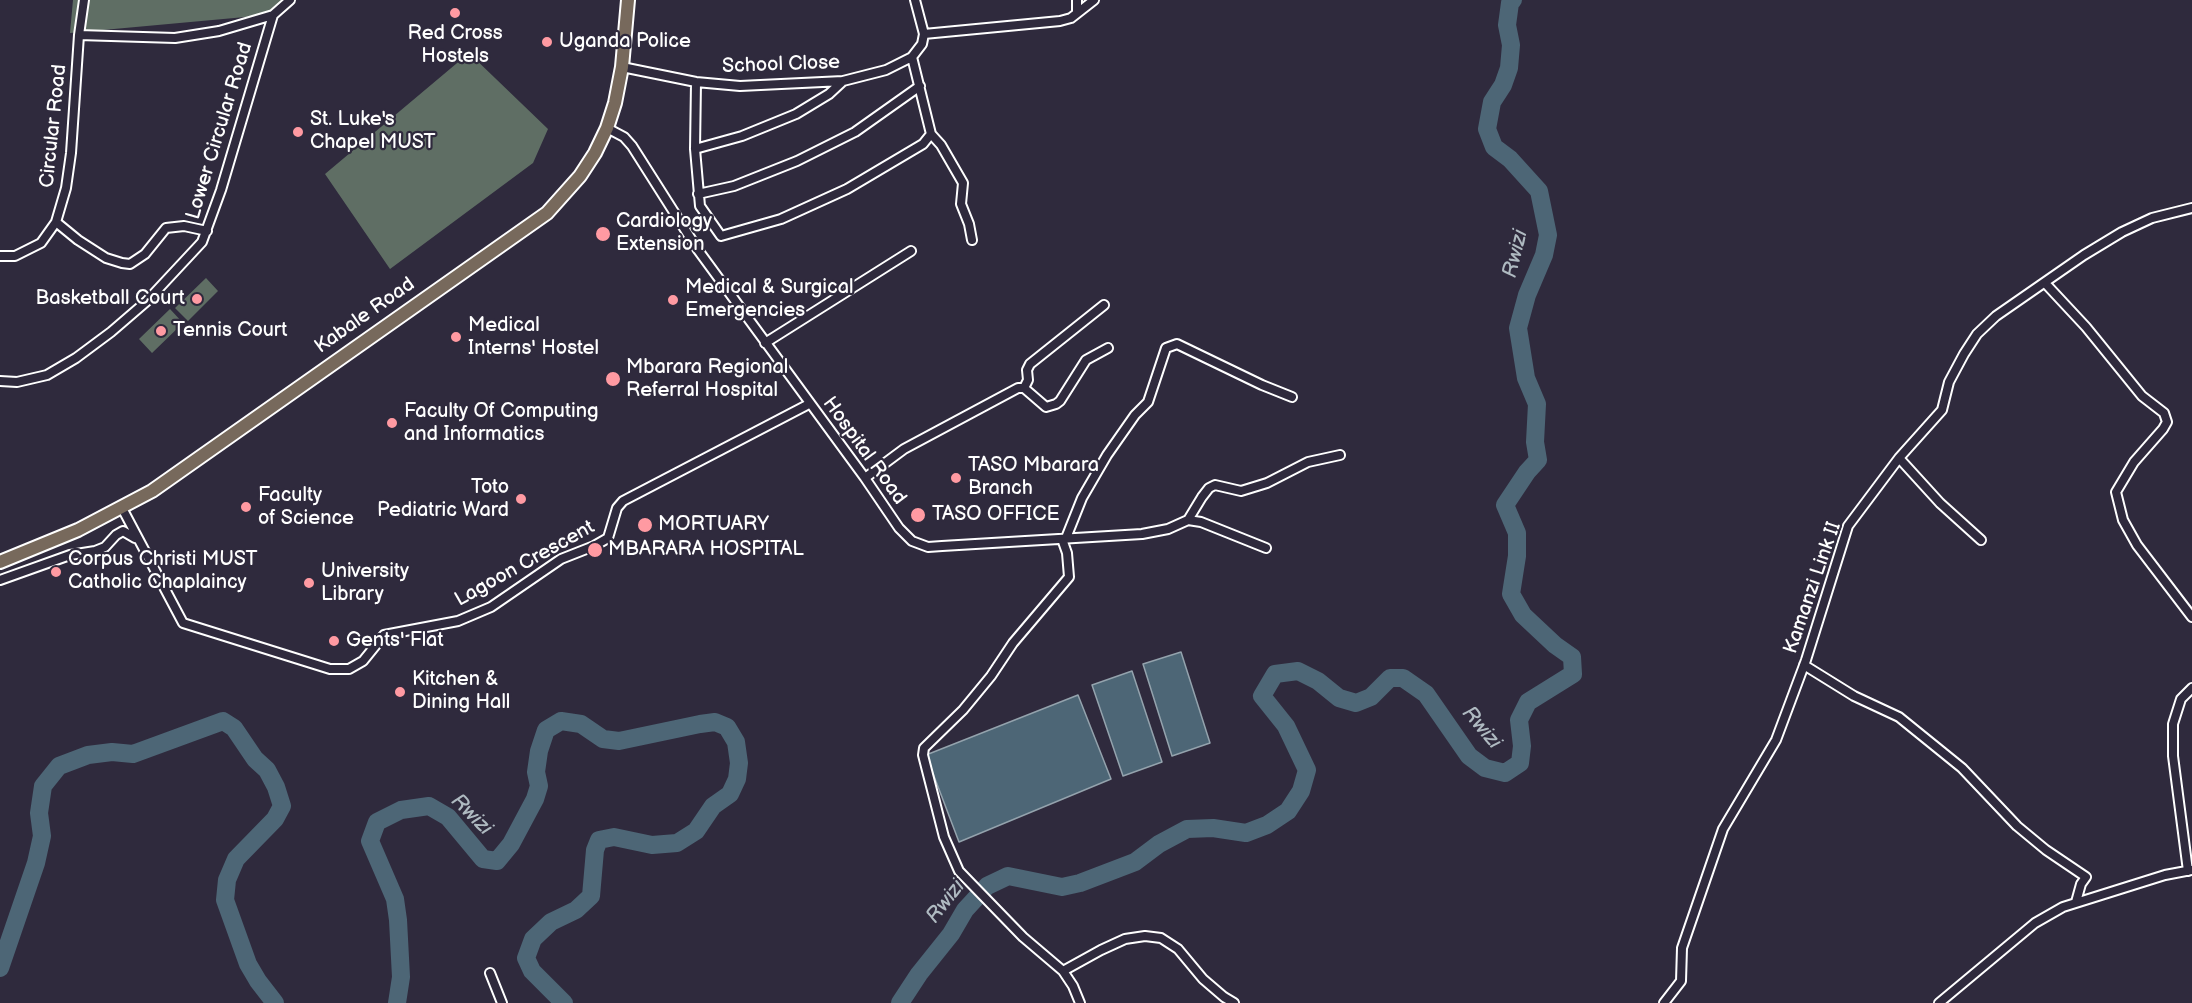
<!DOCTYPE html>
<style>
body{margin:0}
canvas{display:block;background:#2f2a3d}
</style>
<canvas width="2192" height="1003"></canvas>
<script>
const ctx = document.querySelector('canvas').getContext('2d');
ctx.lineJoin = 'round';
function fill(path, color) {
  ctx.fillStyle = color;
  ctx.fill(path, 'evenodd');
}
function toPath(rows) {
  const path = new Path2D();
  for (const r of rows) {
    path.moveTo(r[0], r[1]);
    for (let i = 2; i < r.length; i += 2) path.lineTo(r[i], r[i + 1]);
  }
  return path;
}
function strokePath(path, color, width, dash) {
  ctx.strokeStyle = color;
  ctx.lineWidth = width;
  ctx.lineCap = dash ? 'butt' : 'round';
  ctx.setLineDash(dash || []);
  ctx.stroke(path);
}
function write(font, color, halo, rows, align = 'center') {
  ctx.font = font + ' "Balsamiq Sans",sans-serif';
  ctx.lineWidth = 4.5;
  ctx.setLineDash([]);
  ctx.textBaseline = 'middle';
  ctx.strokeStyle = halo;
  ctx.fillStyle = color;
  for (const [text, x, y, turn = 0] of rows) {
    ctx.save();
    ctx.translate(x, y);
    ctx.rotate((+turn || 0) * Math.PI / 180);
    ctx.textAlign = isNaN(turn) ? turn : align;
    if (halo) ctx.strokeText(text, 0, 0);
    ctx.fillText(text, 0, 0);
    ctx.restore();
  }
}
fill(toPath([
 [73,0,296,0,267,15,70,33],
 [469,53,548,129,533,163,390,269,325,174],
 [206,278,218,291,188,321,175,308],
 [170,309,183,323,152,353,139,339]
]), '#5f6e64');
const water = toPath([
 [1181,652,1210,743,1172,756,1143,664,1181,652],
 [1132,671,1162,762,1123,776,1092,685,1132,671],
 [1078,695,1111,779,959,842,926,755,1078,695]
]);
fill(water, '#4d6676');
strokePath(water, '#94a3ad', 1.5);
strokePath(toPath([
 [0,968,36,863,42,836,39,813,43,786,59,766,88,755,112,752,133,754,223,721,234,728,255,759,267,770,276,787,282,806,275,819,236,859,227,880,225,900,248,964,258,981,275,1003],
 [397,1003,401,977,398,920,395,899,370,841,377,822,401,810,429,806,448,817,483,859,497,861,511,844,535,799,539,786,536,772,539,751,546,730,561,721,581,724,603,739,619,741,700,724,715,722,727,727,736,742,739,763,737,779,730,794,713,806,696,831,677,843,652,845,614,837,599,840,595,850,591,896,576,910,551,922,533,939,526,958,532,971,564,1003],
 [900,1003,919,974,951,934,965,910,987,886,1008,876,1062,887,1080,883,1135,862,1159,844,1187,829,1213,828,1246,833,1267,825,1288,811,1301,791,1307,770,1286,726,1262,696,1275,674,1298,671,1318,681,1339,698,1356,703,1371,697,1390,678,1403,678,1426,694,1469,756,1485,768,1505,773,1520,763,1522,746,1519,720,1528,702,1573,674,1572,657,1555,645,1523,615,1511,594,1517,556,1517,533,1505,505,1527,472,1538,460,1535,442,1537,404,1526,378,1518,328,1527,295,1544,255,1548,235,1539,191,1510,159,1494,147,1487,129,1492,102,1503,85,1509,68,1511,45,1507,25,1510,3,1513,0]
]), '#4d6676', 18);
const street = toPath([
 [1077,0,1077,13],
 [924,34,1060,21,1071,18,1094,0],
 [79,35,175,38,219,31,273,15],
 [622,67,696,82,740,86,843,81,886,70,912,57,922,44,924,34,915,0],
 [696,82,695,149,700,206,721,236,781,219,847,189,923,144,931,134,912,57],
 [607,128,624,137,632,146,698,250,865,478,899,528,912,541,928,547,942,546,1142,534,1168,529,1188,520,1202,497,1209,488,1215,485,1241,491,1267,483,1308,462,1340,455],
 [931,134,941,145,963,183,961,204,969,224,972,240],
 [695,149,742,136,796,114,829,94,843,81],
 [698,194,734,186,797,161,855,132,920,86],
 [56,222,78,240,106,258,122,263,130,264,145,254,166,228,184,226,207,231],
 [0,256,15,256,41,243,56,222,66,188,71,153,79,35,84,0],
 [2045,283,2086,327,2142,396,2164,413,2167,422,2163,429,2134,462,2116,492,2123,520,2137,545,2192,617],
 [765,343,911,251],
 [0,381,17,382,47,375,76,358,111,332,147,301,202,242,221,190,273,15,290,0],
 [1024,388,1028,380,1027,370,1030,364,1104,305],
 [1899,458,1940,503,1981,540],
 [865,478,904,449,1018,388,1024,388,1046,407,1056,404,1060,401,1086,360,1108,348],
 [122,508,183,623,330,669,349,669,363,661,384,635,458,621,491,607,561,559,594,546,608,538,617,508,623,501,809,404],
 [1188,520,1201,522,1266,548],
 [1066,538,1082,498,1107,455,1135,415,1148,402,1166,348,1177,344,1262,385,1292,397],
 [1062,539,1067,553,1069,577,1013,643,991,676,963,710,924,748,923,755,944,837,959,871,1023,937,1063,971,1073,986,1080,1003],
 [0,580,70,555,95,551,105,547,116,535,123,531,135,538],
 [1804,665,1854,696,1899,717,1962,768,2017,826,2046,850,2086,877,2081,884,2076,902],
 [2188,871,2173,756,2173,724,2181,699,2192,688],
 [1063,971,1101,950,1125,939,1145,936,1161,938,1178,949,1203,979,1224,997,1234,1003],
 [490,973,502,1003],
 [1664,1003,1681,981,1682,948,1723,829,1776,740,1806,660,1848,526,1899,458,1942,410,1949,382,1964,354,1977,334,1996,316,2084,255,2122,232,2152,218,2192,208],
 [1939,1003,2035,923,2063,907,2165,875,2192,870]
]);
const primary = toPath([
 [0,562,78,530,152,491,547,213,580,176,595,153,607,128,615,103,622,67,628,0]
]);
strokePath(street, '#fff', 12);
strokePath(primary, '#fff', 16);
strokePath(street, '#2f2a3d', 8);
strokePath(primary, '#77695c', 12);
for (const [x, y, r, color] of [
 [455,13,6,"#ff9aa2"],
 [547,42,6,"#ff9aa2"],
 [298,132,6,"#ff9aa2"],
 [603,234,8,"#ff9aa2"],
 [197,299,6,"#ff9aa2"],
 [673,300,6,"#ff9aa2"],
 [161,331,6,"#ff9aa2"],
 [456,337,6,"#ff9aa2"],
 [613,379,8,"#ff9aa2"],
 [392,423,6,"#ff9aa2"],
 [956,478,6,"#ff9aa2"],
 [521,499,6,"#ff9aa2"],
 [246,507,6,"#ff9aa2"],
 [918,515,8,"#ff9aa2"],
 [645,525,8,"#ff9aa2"],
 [595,550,8,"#ff9aa2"],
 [56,572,6,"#ff9aa2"],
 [309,583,6,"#ff9aa2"],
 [334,641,6,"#ff9aa2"],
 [400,692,6,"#ff9aa2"]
]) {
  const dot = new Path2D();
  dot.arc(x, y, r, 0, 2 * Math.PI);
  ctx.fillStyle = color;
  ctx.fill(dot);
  strokePath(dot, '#2f2a3d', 2);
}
write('20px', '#fff', '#2f2a3d', [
 ["Red Cross",455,34,"center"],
 ["Hostels",455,57,"center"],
 ["Uganda Police",559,42],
 ["St. Luke's",310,120],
 ["Chapel MUST",310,143],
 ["Cardiology",616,222],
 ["Extension",616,245],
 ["Medical & Surgical",685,288],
 ["Emergencies",685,311],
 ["Basketball Court",185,299,"right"],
 ["Medical",468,326],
 ["Interns' Hostel",468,349],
 ["Tennis Court",173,331],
 ["Mbarara Regional",626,368],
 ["Referral Hospital",626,391],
 ["Faculty Of Computing",404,412],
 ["and Informatics",404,435],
 ["TASO Mbarara",968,466],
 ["Branch",968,489],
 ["Toto",509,488,"right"],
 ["Pediatric Ward",509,511,"right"],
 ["Faculty",258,496],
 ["of Science",258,519],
 ["TASO OFFICE",932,515],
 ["MORTUARY",658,525],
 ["MBARARA HOSPITAL",608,550],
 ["Corpus Christi MUST",68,560],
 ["Catholic Chaplaincy",68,583],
 ["University",321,572],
 ["Library",321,595],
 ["Gents' Flat",346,641],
 ["Kitchen &",412,680],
 ["Dining Hall",412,703]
], 'left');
write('20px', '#fff', '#2f2a3d', [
 ["School Close",781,65,-2],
 ["Circular Road",54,126,-84],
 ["Lower Circular Road",220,131,-73],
 ["Kabale Road",365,316,-35],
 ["Hospital Road",864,451,54],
 ["Lagoon Crescent",525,564,-29],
 ["Kamanzi Link II",1813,588,-71]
]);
write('italic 21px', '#afbac1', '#2f2a3d', [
 ["Rwizi",1516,254,-76],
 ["Rwizi",1481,728,50],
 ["Rwizi",471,815,45],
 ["Rwizi",946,902,-52]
]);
</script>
